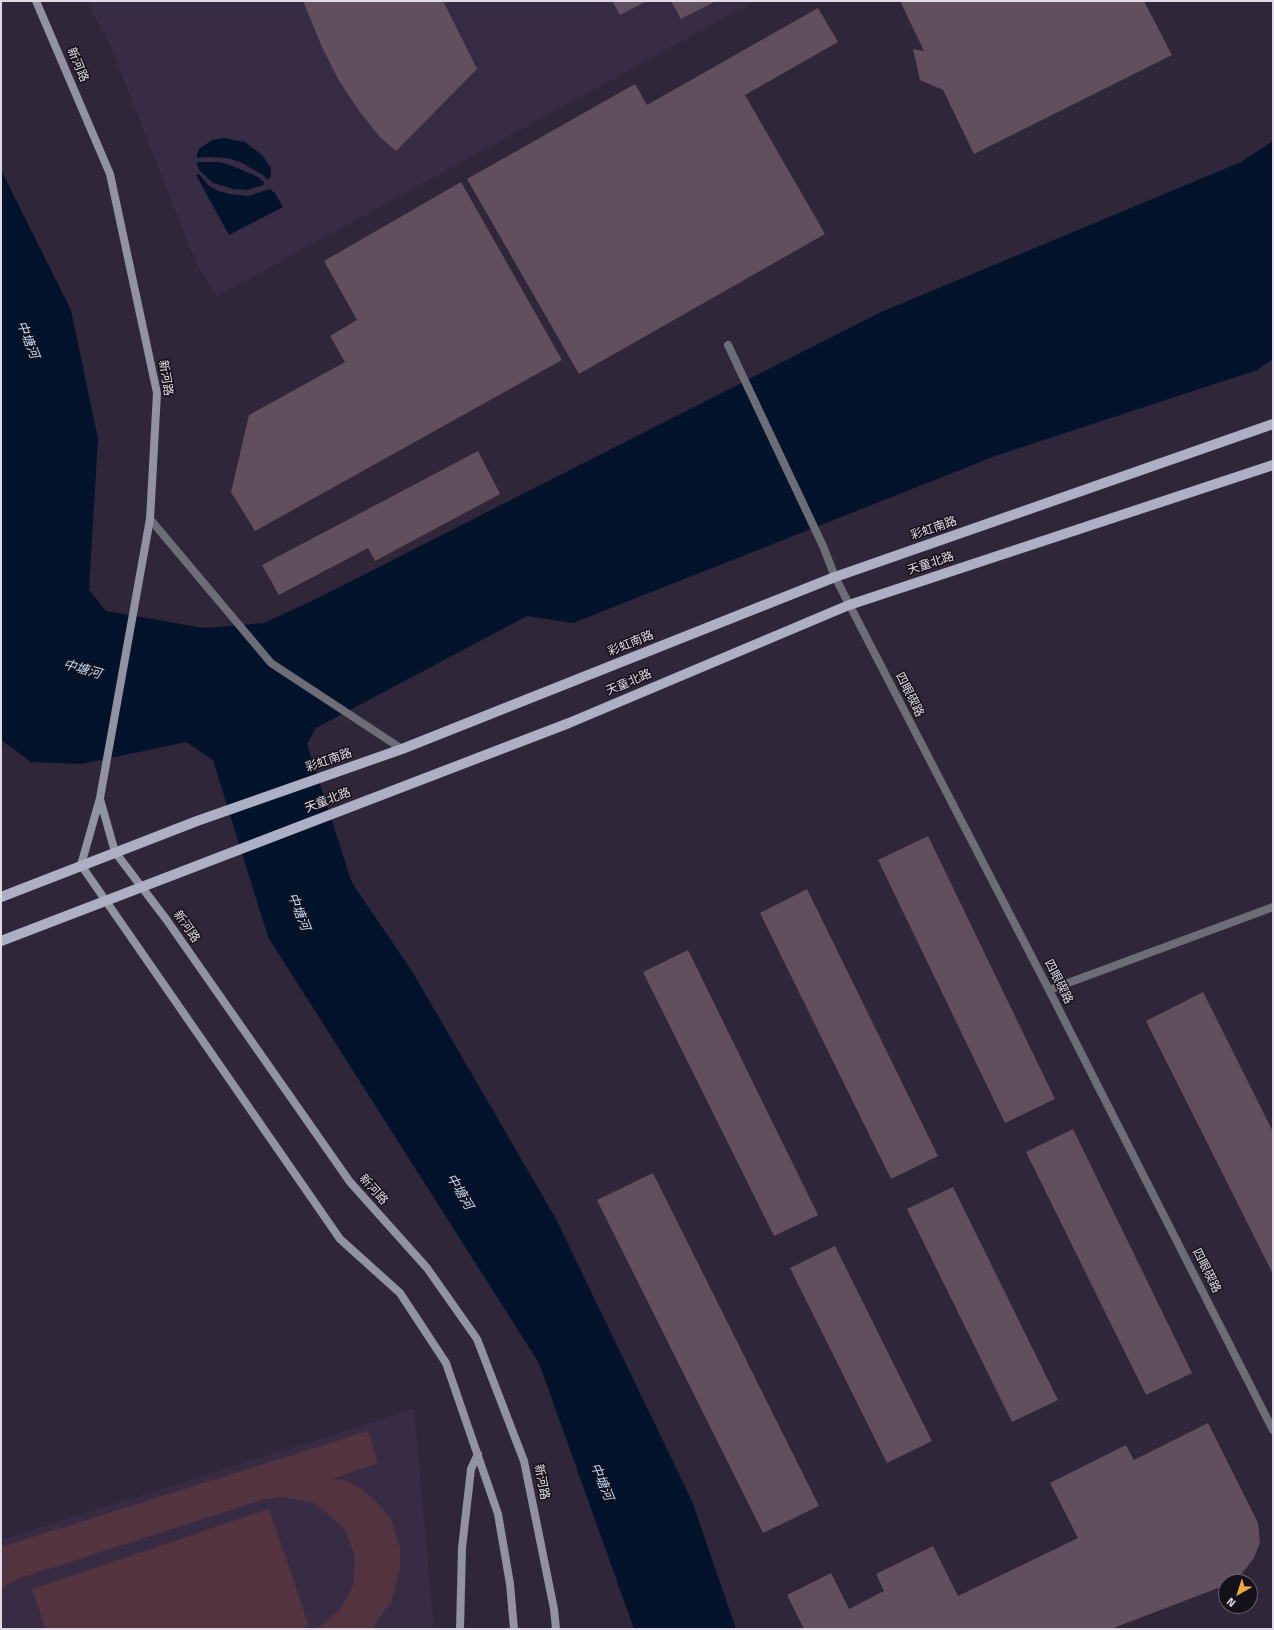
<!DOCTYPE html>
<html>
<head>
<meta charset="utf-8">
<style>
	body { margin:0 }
	#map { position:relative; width:1274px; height:1630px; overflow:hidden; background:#2f2639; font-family:"Titillium Web",sans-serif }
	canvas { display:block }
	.frame { position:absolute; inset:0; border:2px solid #e0dae7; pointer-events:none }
	.north { position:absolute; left:1218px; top:1574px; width:40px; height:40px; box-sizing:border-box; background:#15111a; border:1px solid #66616c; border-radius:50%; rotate:219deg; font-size:11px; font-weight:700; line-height:16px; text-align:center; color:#e0dae7 }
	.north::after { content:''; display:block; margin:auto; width:14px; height:18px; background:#eda83b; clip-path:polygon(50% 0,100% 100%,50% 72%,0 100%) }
</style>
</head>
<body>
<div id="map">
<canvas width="1274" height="1630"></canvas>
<div class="frame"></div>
<div class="north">N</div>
</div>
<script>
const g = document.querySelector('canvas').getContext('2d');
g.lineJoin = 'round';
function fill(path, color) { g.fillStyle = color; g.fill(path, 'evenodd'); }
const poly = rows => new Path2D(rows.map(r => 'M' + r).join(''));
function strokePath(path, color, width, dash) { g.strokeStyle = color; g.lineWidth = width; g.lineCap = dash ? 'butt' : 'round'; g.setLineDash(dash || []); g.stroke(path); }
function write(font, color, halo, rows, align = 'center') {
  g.font = font + ' "Titillium Web","Noto Sans SC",sans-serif'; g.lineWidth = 3; g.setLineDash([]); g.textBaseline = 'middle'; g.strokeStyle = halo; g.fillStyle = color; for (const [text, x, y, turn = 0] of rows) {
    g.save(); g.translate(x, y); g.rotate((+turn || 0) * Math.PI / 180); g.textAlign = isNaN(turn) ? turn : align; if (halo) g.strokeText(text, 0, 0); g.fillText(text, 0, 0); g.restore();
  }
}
fill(poly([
	[87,1,755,1,217,296,197,265,108,40],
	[414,1409,434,1629,1,1629,1,1540]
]), '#382c45');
fill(poly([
	[368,1431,378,1463,332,1479,345,1480,362,1489,380,1506,392,1521,400,1548,400,1568,392,1600,372,1629,313,1629,321,1626,340,1609,353,1586,355,1557,345,1530,333,1518,314,1503,285,1497,265,1499,20,1578,1,1589,1,1547],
	[269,1509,309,1626,299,1629,46,1629,32,1589]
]), '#53333e');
fill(poly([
	[224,138,245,142,262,155,271,168,271,176,268,180,263,175,240,162,227,158,209,157,197,158,197,154,199,149,212,140],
	[1273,141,1273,359,1257,370,998,455,573,623,527,616,316,728,307,744,352,883,412,971,556,1219,692,1501,736,1629,634,1629,539,1363,268,937,213,760,186,742,82,764,31,762,1,740,1,170,71,310,98,439,89,590,106,611,204,628,264,623,316,599,879,313,1241,162],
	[199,162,219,162,233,166,258,177,264,182,264,185,247,190,233,189,213,183,199,170,197,163],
	[199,174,209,186,219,191,229,194,248,196,270,189,275,193,283,207,229,235,196,175]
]), '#02132b');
fill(poly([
	[303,1,443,1,477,69,396,151,380,137,359,111,338,79,322,47],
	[612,1,647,1,620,15],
	[671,1,716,1,681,19],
	[900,1,1144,1,1172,55,974,154,943,90,920,80,913,49,924,51],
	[818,8,838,42,745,95,825,234,579,374,467,179,635,84,647,105],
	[461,182,562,360,255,531,231,492,249,415,345,362,330,336,357,320,324,261],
	[478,451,500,494,375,561,368,548,279,595,262,565],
	[928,836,1055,1099,1005,1123,878,860],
	[807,889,938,1156,891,1179,760,913],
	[688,950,818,1215,774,1236,643,972],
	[1203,992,1273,1132,1273,1274,1146,1021],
	[1073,1129,1192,1373,1146,1395,1026,1152],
	[653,1173,819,1506,763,1533,597,1200],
	[953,1187,1058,1400,1012,1422,907,1209],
	[835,1246,932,1441,887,1463,790,1268],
	[1208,1423,1258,1523,1260,1542,1254,1558,1240,1576,1232,1582,1226,1582,1226,1585,1111,1629,804,1629,787,1595,831,1573,849,1609,884,1591,876,1574,933,1546,958,1596,1078,1538,1050,1483,1126,1445,1134,1460]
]), '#614e5e');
strokePath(poly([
	[728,345,823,546,835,577,1049,990,1273,1430],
	[150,519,271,663,402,749],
	[1049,990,1273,907]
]), '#6c6d77', 8);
strokePath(poly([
	[36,1,110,174,157,393,150,519,100,798,81,865,340,1239,400,1293,446,1363,498,1514,510,1584,514,1629],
	[100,799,115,852,166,919,350,1182,427,1268,477,1339,524,1461,554,1609,556,1629],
	[460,1629,462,1548,471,1469,478,1454]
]), '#9192a2', 8);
strokePath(poly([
	[1,897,197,821,402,749,835,577,1273,424],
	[1,941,569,723,849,605,1273,465]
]), '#adafc4', 10);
write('12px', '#e0dae7', '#15111a', [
	["新河路",77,65,67],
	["新河路",165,378,81],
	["彩虹南路",934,529,-19],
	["天童北路",931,564,-18],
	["彩虹南路",631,644,-22],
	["天童北路",629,683,-23],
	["四眼碶路",909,695,63],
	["彩虹南路",329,761,-19],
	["天童北路",328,801,-21],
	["新河路",186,927,55],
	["四眼碶路",1058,982,63],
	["新河路",373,1190,48],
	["四眼碶路",1206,1271,63],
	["新河路",541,1482,79]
]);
write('italic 13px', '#c1d8f8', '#15111a', [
	["中塘河",27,340,68],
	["中塘河",82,670,16],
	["中塘河",298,912,68],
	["中塘河",459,1192,59],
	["中塘河",601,1482,67]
]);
</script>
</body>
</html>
